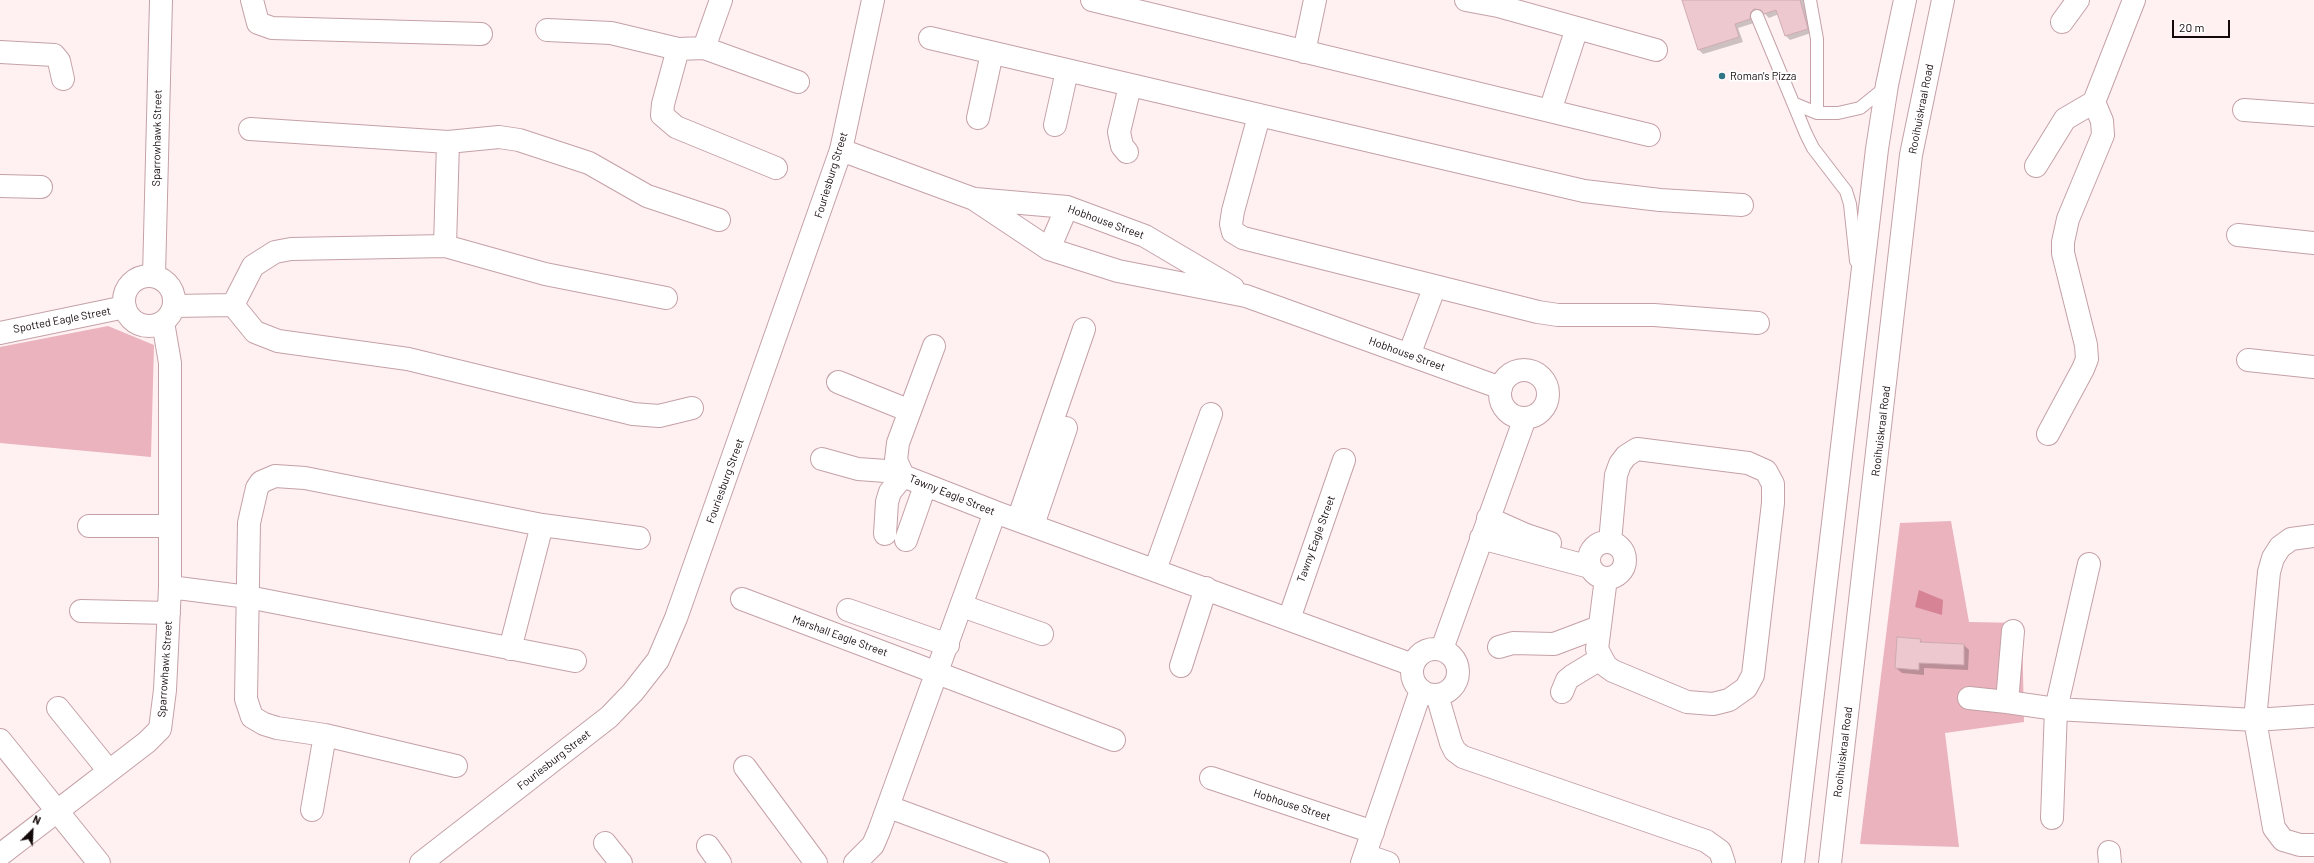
<!DOCTYPE html>
<html>
<head>
<meta charset="utf-8">
<style>
	body { margin:0 }
	#map { position:relative; width:2314px; height:863px; overflow:hidden; background:#fff0f2; font-family:Barlow,sans-serif }
	canvas { display:block }
	.north { position:absolute; left:12px; top:811px; width:40px; height:40px; -webkit-text-stroke:3px #fff; paint-order:stroke; rotate:24deg; font-size:11px; font-weight:700; line-height:16px; text-align:center; color:#13080a }
	.north::after { content:''; display:block; margin:auto; width:14px; height:18px; background:#13080a; clip-path:polygon(50% 0,100% 100%,50% 72%,0 100%) }
	.scale { position:absolute; left:2172px; top:20px; width:58px; height:18px; box-sizing:border-box; border:2px solid #13080a; border-top:0; padding-left:5px; font-size:12px; line-height:14px; white-space:nowrap; color:#13080a; -webkit-text-stroke:3px #fff; paint-order:stroke }
</style>
</head>
<body>
<div id="map">
<canvas width="2314" height="863"></canvas>
<div class="north">N</div>
<div class="scale">20 m</div>
</div>
<script>
const g = document.querySelector('canvas').getContext('2d');
g.lineJoin = 'round';
function fill(path, color) { g.fillStyle = color; g.fill(path, 'evenodd'); }
const poly = rows => new Path2D(rows.map(r => 'M' + r).join(''));
function strokePath(path, color, width, dash) { g.strokeStyle = color; g.lineWidth = width; g.lineCap = dash ? 'butt' : 'round'; g.setLineDash(dash || []); g.stroke(path); }
function write(font, color, halo, rows, align = 'center') {
  g.font = font + ' Barlow,sans-serif'; g.lineWidth = 3.5; g.setLineDash([]); g.textBaseline = 'middle'; g.strokeStyle = halo; g.fillStyle = color; for (const [text, x, y, turn = 0] of rows) {
    g.save(); g.translate(x, y); g.rotate((+turn || 0) * Math.PI / 180); g.textAlign = isNaN(turn) ? turn : align; if (halo) g.strokeText(text, 0, 0); g.fillText(text, 0, 0); g.restore();
  }
}
fill(poly([
	[108,326,154,345,151,457,0,443,0,347],
	[1951,521,1969,622,2022,623,2024,722,1945,733,1959,847,1860,844,1900,523]
]), '#eab3bd');
fill(poly([
	[1919,590,1943,600,1942,615,1915,607]
]), '#d68495');
fill(poly([
	[1683,0,1803,0,1811,33,1790,40,1786,36,1779,14,1769,18,1765,14,1759,13,1754,23,1738,28,1743,42,1703,54,1699,50],
	[1920,640,1923,643,1964,645,1969,650,1968,670,1924,668,1924,675,1902,673,1896,668]
]), '#0003');
const building = poly([
	[1682,0,1800,0,1808,29,1785,36,1776,10,1764,14,1761,10,1754,9,1751,12,1750,19,1735,24,1739,37,1698,50,1682,0],
	[1897,637,1921,639,1920,642,1964,644,1964,665,1919,663,1919,670,1895,668,1897,637]
]);
fill(building, '#edc9cf');
strokePath(building, '#ceabb1', 1);
const service = poly([
	[1810,0,1817,39,1817,113],
	[1757,16,1806,134,1813,148,1846,191,1850,204,1856,261],
	[1795,104,1817,113,1838,113,1860,108,1886,87]
]);
const minor = poly([
	[252,0,258,23,272,28,481,34],
	[721,0,704,48,678,49,663,104,662,115,676,127,776,168],
	[1092,0,1649,135],
	[1466,0,1498,6,1656,50],
	[2062,22,2078,0],
	[547,30,611,33,678,49],
	[930,38,1584,191,1660,200,1742,205],
	[704,48,798,82],
	[0,52,54,55,59,61,63,79],
	[1304,52,1315,0],
	[2244,110,2314,115],
	[1550,111,1577,28],
	[1259,116,1233,211,1231,224,1233,232,1243,238,1538,312,1558,315,1654,315,1758,323],
	[978,118,992,53],
	[1055,125,1067,71],
	[250,129,448,142,499,137,519,140,589,163,647,196,719,220],
	[841,150,974,199,1049,249,1118,271,1246,296,1501,388],
	[1127,152,1122,146,1119,132,1130,86],
	[2036,166,2065,119,2094,102],
	[0,186,41,187],
	[975,199,1067,207,1145,236,1233,288],
	[2238,235,2314,243],
	[445,246,448,142],
	[1049,249,1067,207],
	[154,276,161,0],
	'124 301a25 25 0 1 1 50 0a25 25 0 1 1-50 0Z',
	[233,305,255,332,278,341,408,359,633,414,659,416,692,408],
	[174,306,233,305,253,266,275,252,291,249,445,246,545,274,666,298],
	[0,333,125,307],
	[934,346,898,443,896,460,903,476,995,512,1413,665],
	[1409,355,1435,286],
	[2248,360,2314,367],
	'1500 394a24 24 0 1 1 48 0a24 24 0 1 1-48 0Z',
	[838,382,910,411],
	[2048,434,2083,369,2087,359,2086,345,2063,253,2063,242,2068,219,2103,135,2102,121,2094,102,2134,0],
	[822,459,858,469,886,471,898,469],
	[1488,518,1526,535,1550,543],
	[1018,520,1084,329],
	[1033,525,1066,428],
	[89,526,170,526],
	[885,534,887,502,890,492,903,476],
	[2314,536,2291,539,2280,547,2273,558,2269,572,2255,720,2274,828,2283,840,2300,845,2314,845],
	[1481,538,1590,567],
	[906,540,925,486],
	'1589 560a18 18 0 1 1 36 0a18 18 0 1 1-36 0Z',
	[1155,570,1211,414],
	[1606,578,1597,649,1606,666,1613,671,1687,702,1713,704,1729,700,1746,688,1753,675,1773,503,1773,484,1766,471,1748,463,1637,449,1626,456,1620,464,1616,475,1610,542],
	[170,587,248,597,575,661],
	[742,599,1114,740],
	[962,606,1042,634],
	[848,610,948,645],
	[81,611,169,613],
	[1289,619,1344,460],
	[1499,647,1513,643,1554,644,1599,627],
	[510,649,542,525],
	[1442,649,1525,418],
	'1412 672a23 23 0 1 1 46 0a23 23 0 1 1-46 0Z',
	[1181,666,1206,588],
	[1562,692,1567,680,1572,676,1600,659],
	[1437,695,1451,743,1455,751,1463,757,1706,841,1720,851,1724,863],
	[1969,698,2007,702,2013,631],
	[2007,702,2056,709,2255,720,2314,716],
	[58,708,109,771],
	[0,740,99,863],
	[456,766,325,735,277,728,264,724,252,717,246,699,249,523,257,488,261,482,275,476,305,478,542,525,639,538],
	[745,767,816,863],
	[1211,778,1373,832],
	[889,807,1038,862],
	[312,810,325,735],
	[2052,818,2056,709,2089,564],
	[605,843,621,863],
	[708,846,720,863],
	[2109,852,2110,863],
	[0,855,147,742,160,729,165,690,170,587,170,363,163,322],
	[1365,855,1388,863],
	[855,863,873,845,879,831,995,512],
	[1362,863,1421,690]
]);
const tertiary = poly([
	[421,863,609,717,633,692,658,660,676,618,841,150,873,0]
]);
const secondary = poly([
	[1793,863,1877,149,1887,85,1905,0],
	[1830,863,1911,155,1943,0]
]);
strokePath(service, '#c4a1a7', 14);
strokePath(minor, '#c4a1a7', 24);
strokePath(tertiary, '#c4a1a7', 24);
strokePath(secondary, '#c4a1a7', 24);
strokePath(service, '#fff', 12);
strokePath(minor, '#fff', 22);
strokePath(tertiary, '#fff', 22);
strokePath(secondary, '#fff', 22);
for (const [x, y, r, color] of [
	[1722,76,4,"#317485"]
]) { const dot = new Path2D(); dot.arc(x, y, r, 0, 2 * Math.PI); g.fillStyle = color; g.fill(dot); strokePath(dot, '#fff', 1.5); }
write('11px', '#13080a', '#fff', [
	["Roman's Pizza",1730,76]
], 'left');
write('11px', '#13080a', '#fff', [
	["Rooihuiskraal Road",1921,109,-79],
	["Sparrowhawk Street",157,138,-89],
	["Fouriesburg Street",831,175,-73],
	["Hobhouse Street",1106,222,20],
	["Spotted Eagle Street",62,320,-11],
	["Hobhouse Street",1407,354,20],
	["Rooihuiskraal Road",1881,431,-83],
	["Fouriesburg Street",725,481,-70],
	["Tawny Eagle Street",952,495,22],
	["Tawny Eagle Street",1316,539,-70],
	["Marshall Eagle Street",840,636,20],
	["Sparrowhawk Street",165,669,-86],
	["Rooihuiskraal Road",1843,752,-83],
	["Fouriesburg Street",554,760,-38],
	["Hobhouse Street",1292,805,18]
]);
</script>
</body>
</html>
